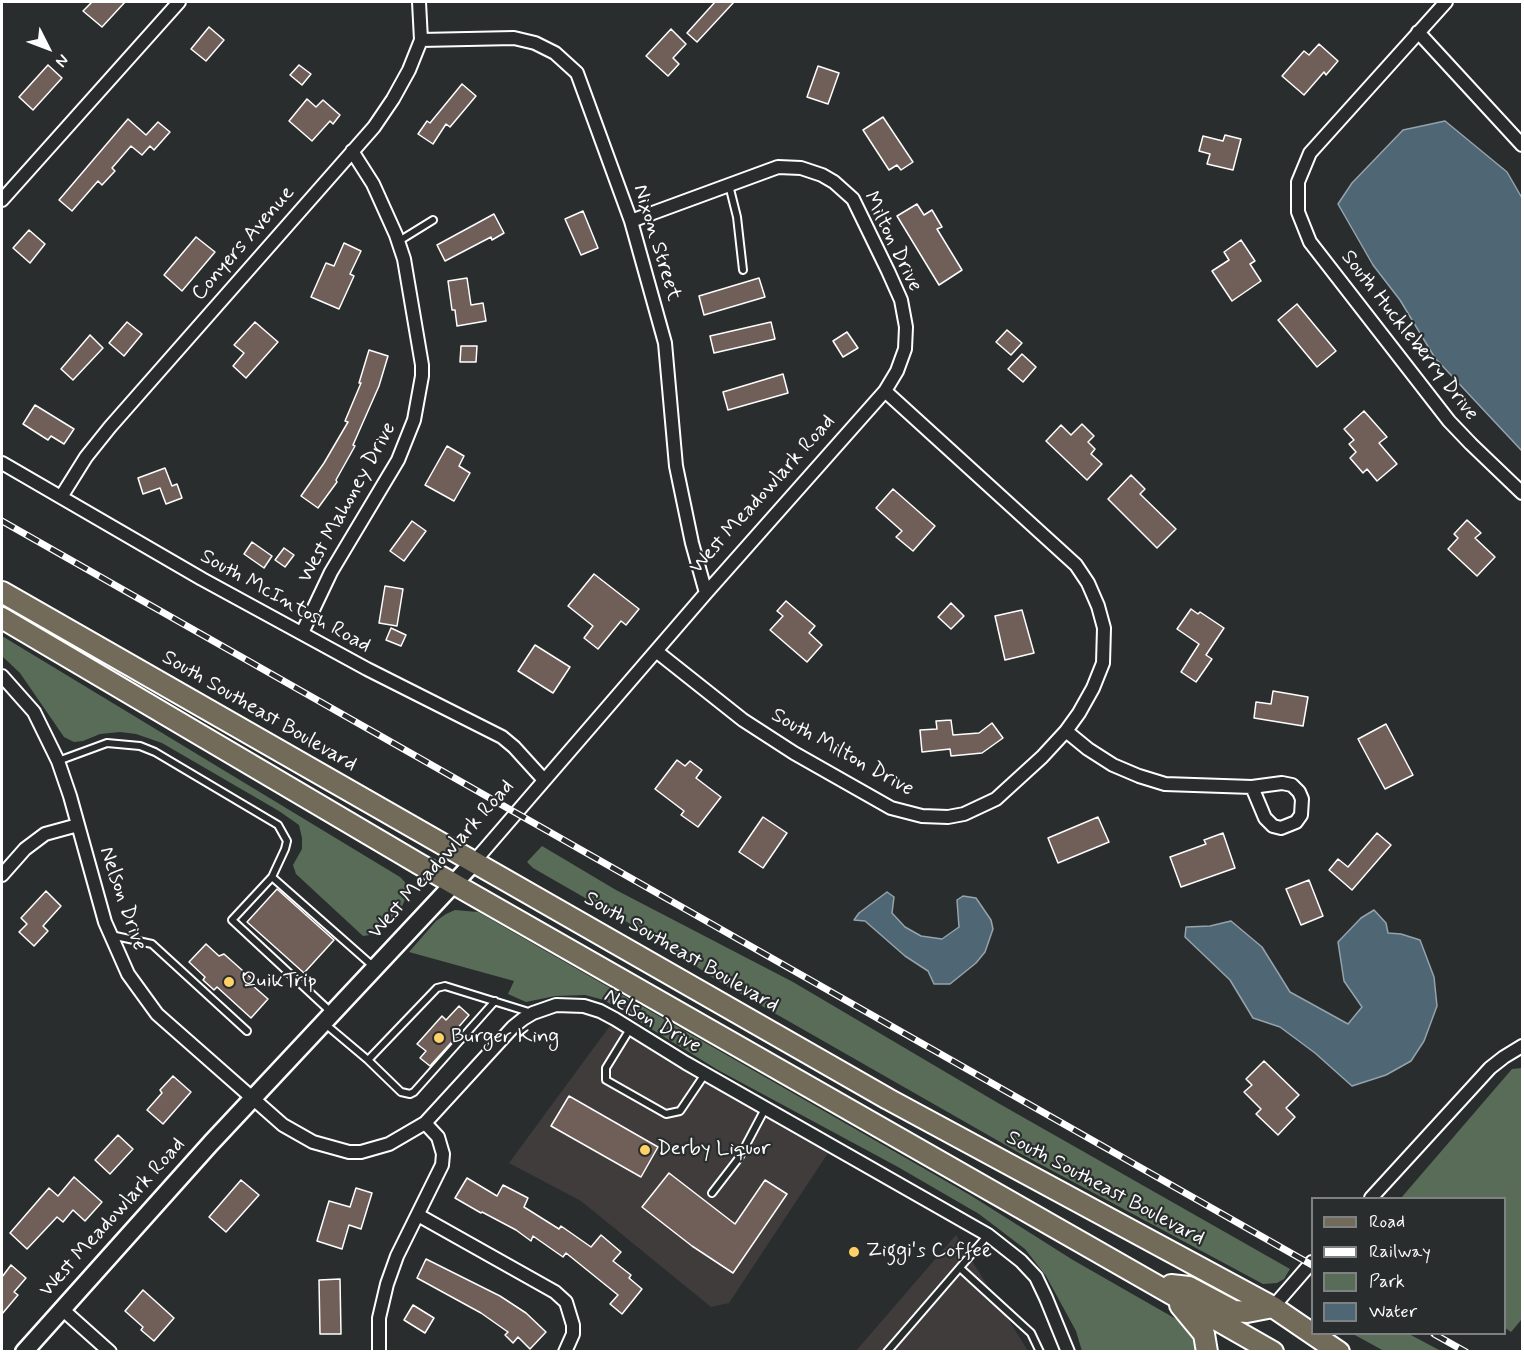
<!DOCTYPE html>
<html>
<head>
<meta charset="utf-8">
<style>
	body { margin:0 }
	#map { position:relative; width:1524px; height:1353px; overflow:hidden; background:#2a2d2e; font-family:Mynerve,sans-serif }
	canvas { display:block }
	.frame { position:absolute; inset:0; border:3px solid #fff; pointer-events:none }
	.legend { position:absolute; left:1311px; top:1197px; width:195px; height:138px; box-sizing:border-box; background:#2a2d2e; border:2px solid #7f8182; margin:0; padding:8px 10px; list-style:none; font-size:18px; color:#fff }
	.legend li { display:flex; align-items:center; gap:12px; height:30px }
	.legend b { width:30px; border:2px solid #7f8182 }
	.north { position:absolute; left:18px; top:18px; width:60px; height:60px; -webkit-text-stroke:4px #2a2d2e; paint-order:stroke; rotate:132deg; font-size:16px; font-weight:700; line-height:24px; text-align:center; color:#fff }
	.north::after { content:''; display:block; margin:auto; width:21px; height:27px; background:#fff; clip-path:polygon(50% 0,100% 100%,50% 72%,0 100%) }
</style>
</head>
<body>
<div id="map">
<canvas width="1524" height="1353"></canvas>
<div class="frame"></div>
<ul class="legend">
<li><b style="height:8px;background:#726b5a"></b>Road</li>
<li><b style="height:8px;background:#fff"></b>Railway</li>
<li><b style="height:16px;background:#586c57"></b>Park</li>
<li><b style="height:16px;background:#4f6674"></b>Water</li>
</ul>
<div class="north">N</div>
</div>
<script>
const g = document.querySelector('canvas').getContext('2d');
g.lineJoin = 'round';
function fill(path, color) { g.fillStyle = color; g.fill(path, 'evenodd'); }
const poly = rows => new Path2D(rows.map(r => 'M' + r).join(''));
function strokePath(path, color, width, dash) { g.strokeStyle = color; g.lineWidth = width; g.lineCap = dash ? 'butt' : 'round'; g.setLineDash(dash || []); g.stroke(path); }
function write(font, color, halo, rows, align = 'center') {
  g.font = font + ' Mynerve,sans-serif'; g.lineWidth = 4.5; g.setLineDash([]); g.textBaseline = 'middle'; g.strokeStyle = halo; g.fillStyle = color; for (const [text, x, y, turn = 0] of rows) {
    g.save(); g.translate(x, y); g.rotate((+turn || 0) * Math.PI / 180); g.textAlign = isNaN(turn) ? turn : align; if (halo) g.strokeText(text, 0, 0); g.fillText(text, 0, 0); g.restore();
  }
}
fill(poly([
	[615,1019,832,1147,729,1303,711,1307,581,1201,509,1163],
	[956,1235,1028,1351,855,1352]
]), '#3f3c3b');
fill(poly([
	[2,636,400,877,405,882,407,895,400,911,394,919,387,919,382,923,376,934,363,936,296,874,293,865,302,849,302,838,299,825,279,811,162,743,136,734,120,732,100,734,83,741,74,742,64,737,20,673,2,656],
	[542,846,616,890,793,982,998,1103,1290,1269,1284,1279,1277,1283,1263,1284,1023,1155,713,978,660,941,533,868,527,862],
	[455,910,478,912,970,1195,1073,1260,1190,1327,1197,1337,1199,1351,1082,1351,1076,1331,1046,1276,1025,1249,979,1214,898,1167,718,1070,604,1000,585,995,555,996,526,1002,508,994,514,981,409,952,436,921,446,914],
	[1522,1068,1522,1319,1511,1332,1505,1328,1504,1198,1401,1198,1512,1069],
	[1353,1334,1409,1334,1441,1351,1384,1351]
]), '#586c57');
const water = poly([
	[1445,121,1507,172,1522,198,1522,451,1435,358,1400,300,1373,265,1338,204,1352,183,1403,130,1445,121],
	[887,892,894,897,892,913,905,927,921,936,942,939,959,927,957,900,963,896,976,898,991,920,993,929,985,952,976,963,950,984,934,984,928,971,905,956,865,921,854,920,859,913,887,892],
	[1374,910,1386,923,1388,933,1401,934,1420,940,1434,977,1437,1006,1424,1041,1411,1061,1386,1075,1352,1086,1315,1053,1280,1027,1253,1018,1230,980,1185,937,1186,927,1210,926,1231,921,1262,947,1290,992,1348,1024,1362,1007,1344,981,1338,942,1361,918,1374,910]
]);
fill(water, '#4f6674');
strokePath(water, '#95a3ac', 1.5);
const building = poly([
	[92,2,125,2,102,27,83,11,92,2],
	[715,2,734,2,697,42,687,33,715,2],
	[209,27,224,40,206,61,191,49,209,27],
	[671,29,686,44,673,58,679,64,668,76,646,56,671,29],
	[1319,44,1338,61,1326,75,1324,72,1304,95,1282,76,1304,51,1309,55,1319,44],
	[48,65,62,78,33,110,19,97,48,65],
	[299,65,311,74,302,85,290,75,299,65],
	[818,66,839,73,828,104,807,97,818,66],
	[462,84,476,96,450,127,446,124,433,144,418,134,427,121,430,123,462,84],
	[307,99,316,107,323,100,340,115,333,124,330,121,312,141,289,121,307,99],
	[883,117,913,162,901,170,897,165,889,170,863,130,883,117],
	[128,119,146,135,158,122,170,132,154,150,150,146,142,155,131,146,112,168,115,171,102,185,98,181,72,211,59,200,128,119],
	[1225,135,1241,139,1233,170,1207,164,1210,154,1199,151,1203,136,1223,141,1225,135],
	[917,204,924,215,932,210,942,227,937,229,962,270,939,285,897,216,917,204],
	[583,211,598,248,581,255,565,219,583,211],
	[494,214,504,233,492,240,491,237,445,261,437,245,494,214],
	[29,230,45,244,30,263,13,248,29,230],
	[196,237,215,252,182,291,164,275,196,237],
	[1241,240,1255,261,1250,264,1261,281,1232,301,1212,271,1229,260,1224,252,1241,240],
	[344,243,361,251,350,274,354,276,339,309,311,297,326,263,334,266,344,243],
	[467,278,471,305,483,303,486,321,457,326,455,310,452,310,448,281,467,278],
	[759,278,765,297,704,315,699,296,759,278],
	[1297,304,1336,351,1317,367,1278,320,1297,304],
	[127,322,142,334,124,356,109,343,127,322],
	[255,322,278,342,246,378,233,366,244,353,234,345,255,322],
	[771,322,775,339,714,353,710,336,771,322],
	[1007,330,1022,343,1011,355,996,342,1007,330],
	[847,332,858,348,843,357,833,341,847,332],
	[90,335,103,348,73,380,61,369,90,335],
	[461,346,477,346,476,362,460,362,461,346],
	[369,350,388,356,379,386,353,445,355,446,336,480,337,482,318,508,301,496,324,463,348,422,345,421,361,383,359,383,369,350],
	[1022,354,1036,367,1023,382,1008,369,1022,354],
	[783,374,788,393,728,410,723,392,783,374],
	[35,405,74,429,64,444,51,436,48,440,23,424,35,405],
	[1364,411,1387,437,1379,443,1397,464,1377,481,1367,469,1363,473,1350,458,1356,452,1349,444,1354,440,1344,429,1364,411],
	[1082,424,1094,436,1088,442,1095,449,1091,454,1102,464,1087,480,1046,441,1061,425,1071,435,1082,424],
	[447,446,464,456,459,466,470,473,454,501,425,485,447,446],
	[165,468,172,486,177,484,182,498,166,504,160,488,143,494,138,478,165,468],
	[1131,475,1145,489,1140,494,1176,529,1157,548,1108,499,1131,475],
	[893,489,935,526,913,551,896,537,902,531,876,508,893,489],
	[1467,520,1481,533,1475,538,1495,557,1477,576,1448,549,1458,538,1454,534,1467,520],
	[412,521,426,531,404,561,390,551,412,521],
	[252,542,272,556,264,568,244,554,252,542],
	[284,548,294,555,285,567,275,560,284,548],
	[594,574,639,609,626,625,621,621,598,649,584,638,593,626,568,606,594,574],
	[385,586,403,589,397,626,379,623,385,586],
	[786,601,815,626,809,633,822,645,807,662,770,630,783,616,777,611,786,601],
	[951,603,964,616,951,629,938,617,951,603],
	[1191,609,1198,614,1200,612,1224,628,1206,655,1212,659,1196,682,1181,672,1199,644,1177,629,1191,609],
	[1022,610,1034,653,1005,660,995,616,1022,610],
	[391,628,406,635,401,646,386,640,391,628],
	[535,645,570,667,553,693,518,671,535,645],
	[1273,691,1308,697,1303,726,1254,718,1256,702,1271,704,1273,691],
	[951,720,953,735,979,733,992,723,1003,738,982,753,951,756,950,749,922,752,920,730,937,729,936,721,951,720],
	[1386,724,1413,775,1385,789,1358,739,1386,724],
	[677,760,685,766,690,761,702,770,696,778,721,797,698,827,681,815,684,811,655,789,677,760],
	[763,817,787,833,763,868,739,852,763,817],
	[1098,817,1109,842,1058,863,1048,838,1098,817],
	[1223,833,1235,868,1181,887,1170,857,1206,844,1204,840,1223,833],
	[1377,833,1391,845,1352,890,1329,870,1338,859,1348,867,1377,833],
	[1309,880,1323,916,1301,925,1286,889,1309,880],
	[277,889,334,940,304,973,247,922,277,889],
	[46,891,61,906,43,926,48,931,34,946,19,932,27,924,21,918,46,891],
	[206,944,219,956,224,954,251,978,250,980,254,983,252,985,268,999,251,1018,217,987,214,990,203,980,205,977,189,962,206,944],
	[459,1006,469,1015,456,1030,460,1033,430,1066,420,1058,426,1051,417,1044,442,1016,446,1020,459,1006],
	[1264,1061,1299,1095,1286,1108,1295,1117,1278,1135,1256,1114,1261,1109,1244,1092,1252,1085,1246,1079,1264,1061],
	[173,1076,191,1092,163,1124,147,1110,162,1093,160,1090,173,1076],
	[569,1096,658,1147,641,1177,551,1126,569,1096],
	[118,1135,133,1149,110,1174,95,1160,118,1135],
	[669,1173,735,1224,765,1180,787,1194,733,1273,692,1246,642,1207,669,1173],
	[74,1177,102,1202,85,1221,73,1210,63,1222,57,1217,27,1249,10,1233,49,1188,58,1196,74,1177],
	[467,1178,497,1196,503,1185,528,1198,524,1207,559,1229,561,1226,591,1247,601,1235,621,1252,613,1261,631,1275,629,1278,642,1289,622,1314,610,1304,618,1295,566,1253,563,1257,533,1236,531,1241,516,1230,482,1212,481,1213,455,1198,467,1178],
	[241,1180,259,1195,226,1232,209,1217,241,1180],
	[356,1188,372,1193,361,1229,349,1225,342,1249,317,1241,329,1201,350,1207,356,1188],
	[426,1259,500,1296,526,1313,546,1332,530,1349,518,1337,513,1343,505,1335,508,1332,481,1313,417,1278,426,1259],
	[11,1265,26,1278,14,1292,18,1295,2,1314,2,1277,11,1265],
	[340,1279,341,1334,320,1334,319,1280,340,1279],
	[143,1290,174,1318,154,1341,141,1330,143,1327,125,1311,143,1290],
	[413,1305,434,1318,425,1333,404,1320,413,1305]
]);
fill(building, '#705f58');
strokePath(building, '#fff', 1.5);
const service = poly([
	[729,185,737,217,743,270],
	[399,241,433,220],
	[58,761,107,743,140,746,155,752,278,825,287,841,285,849,272,877],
	[111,935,152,944,247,1031],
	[332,1013,232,920,272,877,374,967],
	[324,1023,368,1060,437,988,445,986,532,1013],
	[630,1029,606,1068,606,1080,666,1114,680,1111,705,1074],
	[368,1060,401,1092,410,1094,414,1092,495,1001],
	[712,1193,739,1158,765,1109],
	[960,1268,1031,1333,1040,1352],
	[887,1352,988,1235]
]);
const minor = poly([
	[1446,2,1310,153,1298,182,1298,212,1310,242,1449,421,1471,444,1522,493],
	[1418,32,1522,145],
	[421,40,514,38,535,43,555,53,577,73,631,221,665,343,676,466,692,543,706,593],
	[2,200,179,2],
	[2,463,202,579,367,669,502,737,514,747,544,780],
	[61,497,86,457,110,427,374,127,393,99,409,70,421,40,419,2],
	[302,633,331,572,398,460,414,420,422,376,422,365,404,259,396,235,373,184,352,151],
	[656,651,743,720,794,753,891,808,922,816,948,817,964,814,996,799,1042,757,1066,731,1079,713,1093,688,1103,663,1104,628,1098,606,1088,583,1076,565,885,391],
	[2,676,34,712,58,761,70,796,105,922,128,974,157,1014,283,1125,313,1142,349,1152,361,1152,389,1144,425,1123,513,1027,523,1019,533,1013,556,1005,584,1006,600,1011,615,1019,686,1063,988,1235,1021,1261,1036,1277,1046,1298,1068,1352],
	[1066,731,1088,749,1113,765,1139,776,1165,784,1252,787,1265,818,1273,826,1281,828,1296,822,1301,815,1302,799,1299,792,1292,785,1282,783,1252,787],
	[473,863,706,593,885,391,897,371,905,349,906,327,901,300,888,271,853,199,834,182,822,175,801,168,778,167,631,221],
	[2,875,25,849,45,834,78,825],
	[1371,1198,1490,1068,1504,1057,1522,1046],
	[418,1215,555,1292,566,1302,573,1325,573,1334,565,1352],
	[1273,1307,1312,1262],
	[62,1309,110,1352],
	[379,1352,379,1318,387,1284,397,1256,442,1165,443,1154,438,1137,425,1123]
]);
const secondary = poly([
	[24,1352,211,1143,473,863]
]);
const primary = poly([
	[2,592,888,1099,1273,1307,1339,1352],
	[2,618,419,864,1273,1352],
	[1171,1285,1189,1287,1234,1311,1247,1312,1273,1307],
	[1180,1305,1204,1334,1207,1352]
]);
strokePath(service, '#fff', 10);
strokePath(minor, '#fff', 16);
strokePath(secondary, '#fff', 21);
strokePath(primary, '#fff', 24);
strokePath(service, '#2a2d2e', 6);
strokePath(minor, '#2a2d2e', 12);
strokePath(secondary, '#2a2d2e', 16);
strokePath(primary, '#726b5a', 20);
const rail = poly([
	[2,521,1312,1265],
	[1434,1334,1466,1352]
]);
strokePath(rail, '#fff', 7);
strokePath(rail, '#2a2d2e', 4.5, [14]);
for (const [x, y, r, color] of [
	[229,982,6,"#ffd166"],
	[439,1038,6,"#ffd166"],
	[645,1150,6,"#ffd166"],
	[854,1252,6,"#ffd166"]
]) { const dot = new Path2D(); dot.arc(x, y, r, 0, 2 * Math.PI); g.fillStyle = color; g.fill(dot); strokePath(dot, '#2a2d2e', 2); }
write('21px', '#fff', '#2a2d2e', [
	["Milton Drive",892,242,64],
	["Nixon Street",656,243,73],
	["Conyers Avenue",244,244,-49],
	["South Huckleberry Drive",1409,336,52],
	["West Meadowlark Road",763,495,-48],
	["West Mahoney Drive",348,503,-61],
	["South McIntosh Road",285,602,29],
	["South Southeast Boulevard",259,712,30],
	["South Milton Drive",842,753,29],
	["West Meadowlark Road",442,860,-48],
	["Nelson Drive",122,899,71],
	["South Southeast Boulevard",681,953,30],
	["Nelson Drive",652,1022,30],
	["South Southeast Boulevard",1105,1189,28],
	["West Meadowlark Road",113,1218,-48]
]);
write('21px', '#fff', '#2a2d2e', [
	["QuikTrip",241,982],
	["Burger King",451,1038],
	["Derby Liquor",657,1150],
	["Ziggi's Coffee",866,1252]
], 'left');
</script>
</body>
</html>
